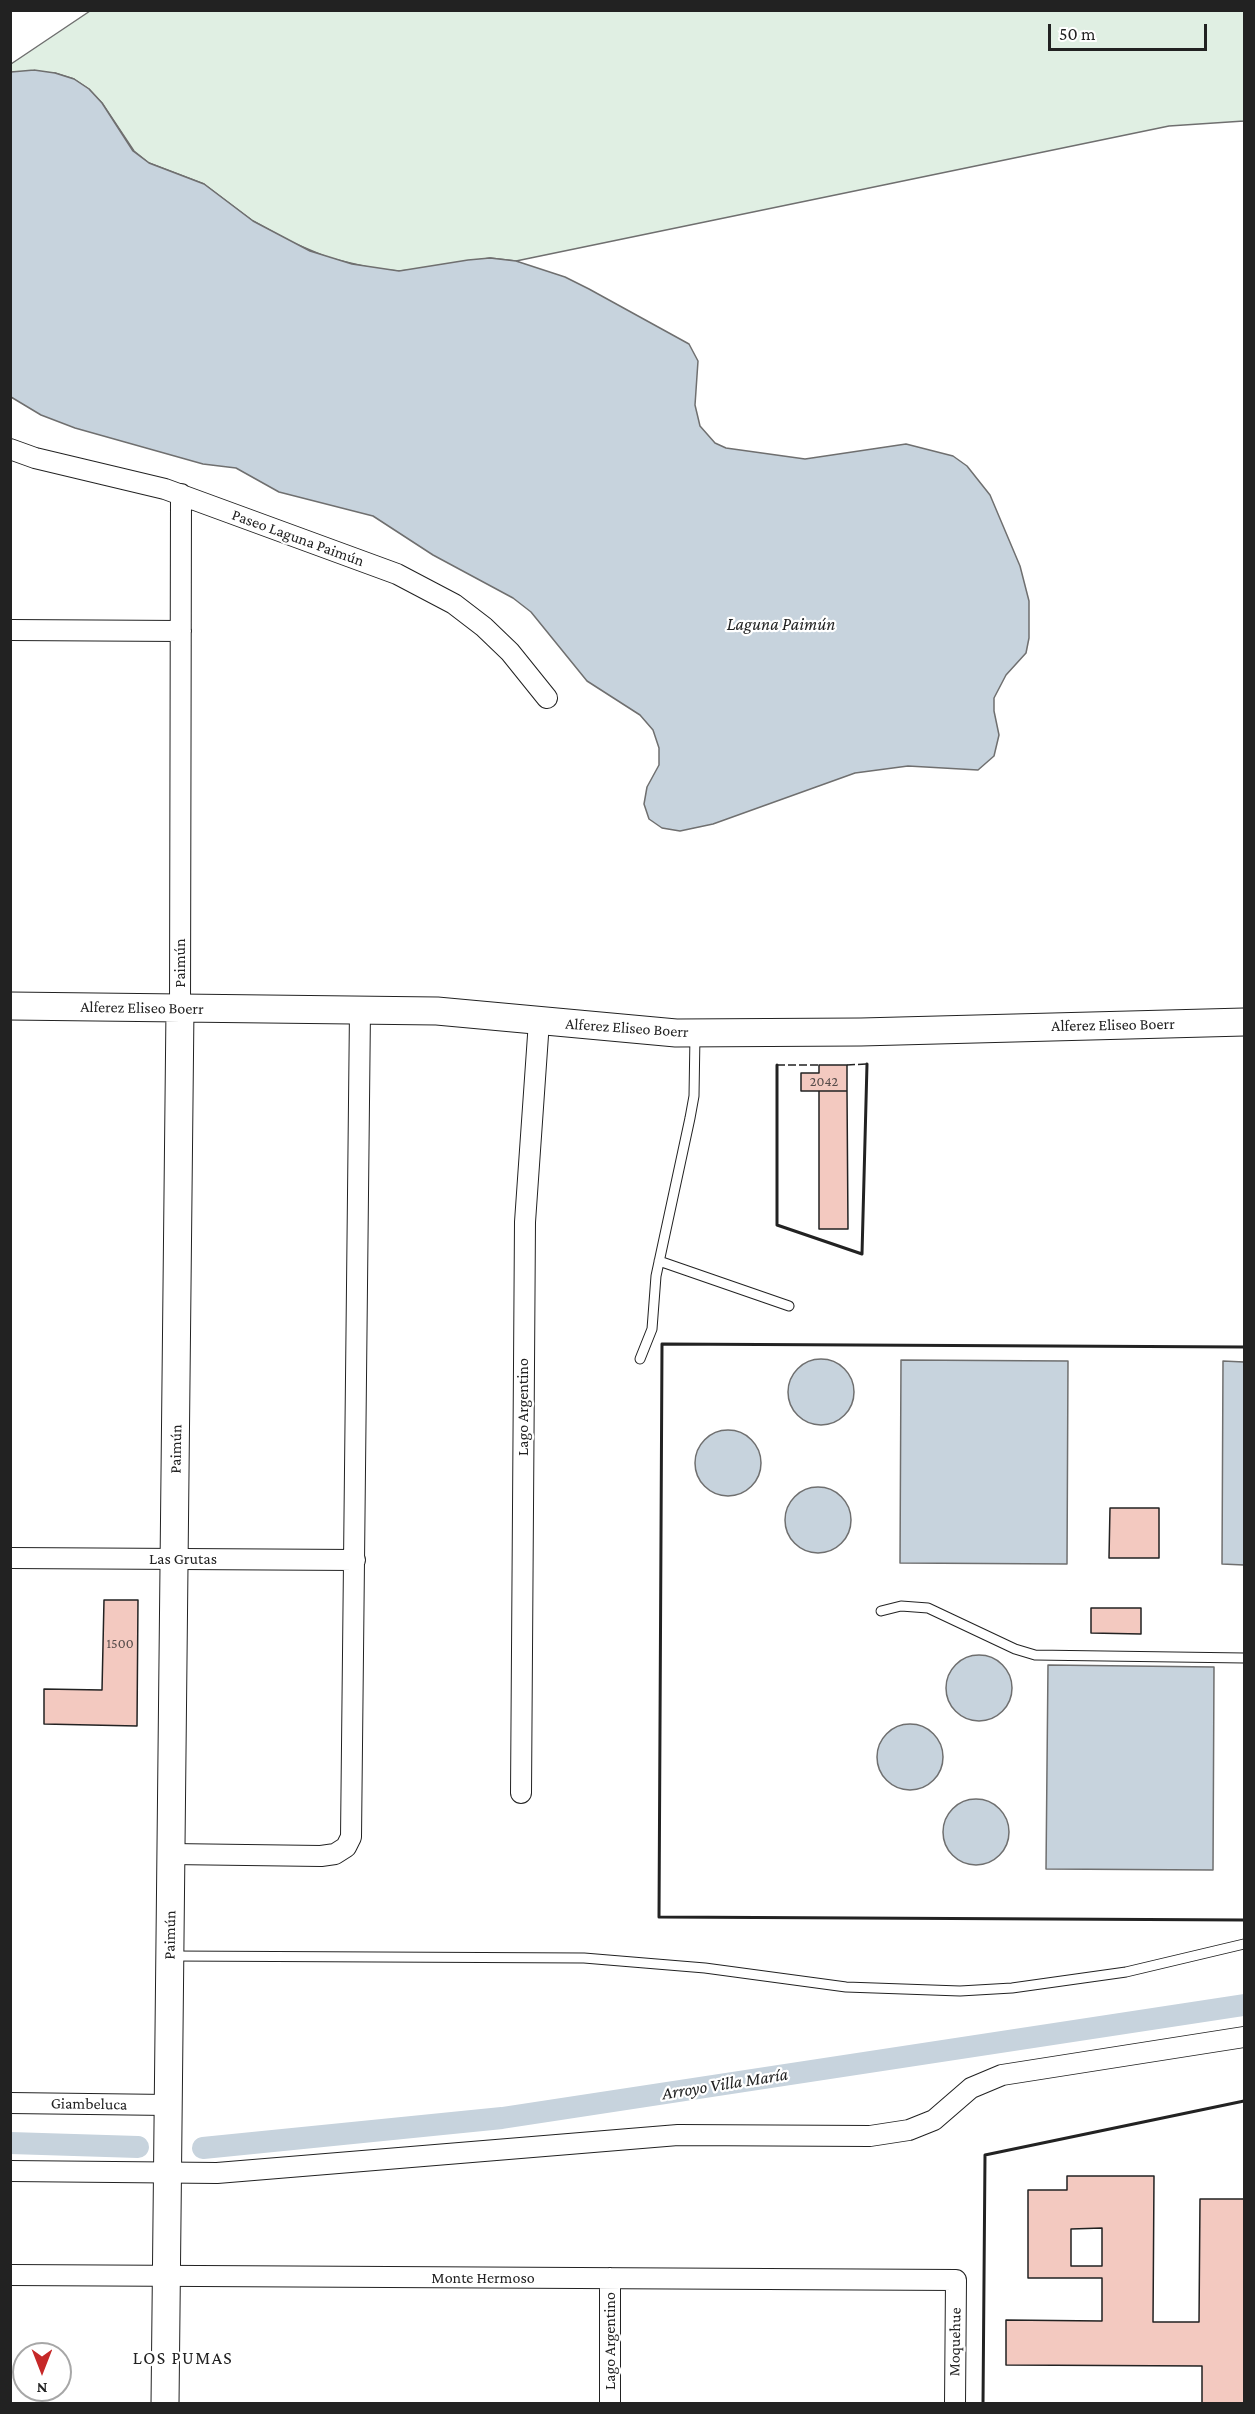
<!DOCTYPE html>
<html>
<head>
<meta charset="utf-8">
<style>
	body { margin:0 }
	#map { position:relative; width:1255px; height:2414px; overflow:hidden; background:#fff; font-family:"Crimson Pro",serif }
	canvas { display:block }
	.frame { position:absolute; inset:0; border:12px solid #222; pointer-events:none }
	.north { position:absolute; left:12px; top:2342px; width:60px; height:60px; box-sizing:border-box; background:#fff; border:2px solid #a7a7a7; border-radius:50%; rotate:180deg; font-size:16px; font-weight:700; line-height:24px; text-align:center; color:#222 }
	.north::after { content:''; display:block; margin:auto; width:21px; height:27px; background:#c62828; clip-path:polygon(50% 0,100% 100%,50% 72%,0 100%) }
	.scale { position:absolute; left:1048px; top:24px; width:159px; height:27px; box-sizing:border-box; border:3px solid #222; border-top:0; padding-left:8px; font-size:18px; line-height:21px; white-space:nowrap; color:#222; -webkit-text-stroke:4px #fff; paint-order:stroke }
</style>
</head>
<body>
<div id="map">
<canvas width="1255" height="2414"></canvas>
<div class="frame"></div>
<div class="north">N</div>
<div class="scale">50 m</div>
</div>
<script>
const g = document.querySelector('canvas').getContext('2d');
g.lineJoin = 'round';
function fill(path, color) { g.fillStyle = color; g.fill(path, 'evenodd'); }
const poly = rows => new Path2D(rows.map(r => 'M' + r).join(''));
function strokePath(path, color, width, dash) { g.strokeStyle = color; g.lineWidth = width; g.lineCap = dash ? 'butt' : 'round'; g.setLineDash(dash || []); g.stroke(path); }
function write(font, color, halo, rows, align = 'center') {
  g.font = font + ' "Crimson Pro",serif'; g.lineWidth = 4.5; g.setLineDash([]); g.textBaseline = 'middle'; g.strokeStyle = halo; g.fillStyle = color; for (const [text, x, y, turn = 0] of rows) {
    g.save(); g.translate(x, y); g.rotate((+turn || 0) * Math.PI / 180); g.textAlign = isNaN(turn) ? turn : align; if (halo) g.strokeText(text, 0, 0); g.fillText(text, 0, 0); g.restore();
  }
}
const green = poly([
	[90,11,1244,11,1244,121,1169,126,516,261,490,258,421,269,399,271,376,269,329,258,291,242,253,221,204,184,149,163,134,151,102,103,89,89,74,79,55,73,11,72,11,64,90,11]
]);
fill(green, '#e0efe3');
strokePath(green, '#6f6f6f', 1.5);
const water = poly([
	[34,70,55,73,74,79,89,89,102,103,133,151,149,163,204,184,253,221,310,251,352,264,399,271,468,260,490,258,516,261,565,277,589,289,689,344,698,361,695,405,700,426,715,443,726,448,805,459,906,444,953,456,967,466,990,495,1020,566,1029,601,1029,638,1026,653,1006,675,994,698,994,711,999,735,994,756,978,770,908,766,855,773,713,824,680,831,662,828,649,819,644,804,647,787,659,765,659,748,653,730,640,715,587,681,531,612,513,598,433,555,373,516,279,492,236,468,203,464,75,428,41,415,11,397,11,72,34,70],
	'788 1392a33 33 0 1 1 66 0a33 33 0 1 1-66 0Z',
	[901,1360,1068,1361,1067,1564,900,1563,901,1360],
	[1223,1361,1244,1362,1244,1565,1222,1564,1223,1361],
	'695 1463a33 33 0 1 1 66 0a33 33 0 1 1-66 0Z',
	'785 1520a33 33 0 1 1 66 0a33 33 0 1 1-66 0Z',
	'946 1688a33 33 0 1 1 66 0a33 33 0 1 1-66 0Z',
	[1048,1665,1214,1667,1213,1870,1046,1869,1048,1665],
	'877 1757a33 33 0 1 1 66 0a33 33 0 1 1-66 0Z',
	'943 1832a33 33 0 1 1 66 0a33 33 0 1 1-66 0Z'
]);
fill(water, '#c7d3dd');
strokePath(water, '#6f6f6f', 1.5);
strokePath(poly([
	[10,2143,138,2147],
	[203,2148,502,2118,1244,2005]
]), '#c7d3dd', 22);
const building = poly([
	[819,1065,847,1065,847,1091,801,1091,801,1073,819,1073,819,1065],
	[819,1091,847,1091,848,1229,819,1229,819,1091],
	[1110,1508,1159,1508,1159,1558,1109,1558,1110,1508],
	[104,1600,138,1600,137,1726,44,1724,44,1689,102,1690,104,1600],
	[1091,1608,1141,1608,1141,1634,1091,1633,1091,1608],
	[1067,2176,1154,2176,1153,2322,1199,2322,1200,2199,1244,2199,1244,2403,1202,2404,1202,2366,1006,2365,1006,2320,1102,2321,1102,2278,1028,2278,1028,2190,1067,2190,1067,2176],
	[1102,2228,1102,2266,1071,2266,1071,2229,1102,2228]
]);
fill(building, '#f3c9c0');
strokePath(building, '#222', 1.5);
const lane = poly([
	[659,1261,789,1306],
	[640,1359,652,1329,656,1276,690,1118,694,1096,695,1035],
	[881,1611,901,1606,928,1608,1015,1649,1035,1655,1244,1658],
	[172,1956,584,1958,705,1968,846,1987,960,1991,1012,1988,1126,1972,1244,1944]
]);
const street = poly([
	[10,449,35,458,165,489,397,574,454,604,484,627,510,652,547,698],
	[10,630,181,631],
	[180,1008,181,494],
	[10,1558,355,1560],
	[521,1793,525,1222,539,1021],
	[171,1854,321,1856,335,1854,346,1847,351,1837,360,1010],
	[10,2103,168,2105],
	[10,2171,217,2173,678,2135,870,2136,909,2130,934,2120,971,2088,1002,2075,1244,2037],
	[10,2275,956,2280,955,2404],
	[610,2404,610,2278]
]);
const secondary = poly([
	[10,1006,437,1011,676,1033,861,1032,1244,1022],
	[165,2404,180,1008]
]);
strokePath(lane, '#222', 11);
strokePath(street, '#222', 22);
strokePath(secondary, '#222', 29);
strokePath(lane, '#fff', 9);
strokePath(street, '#fff', 20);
strokePath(secondary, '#fff', 27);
strokePath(poly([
	[777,1065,819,1065],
	[847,1065,867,1064]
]), '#222', 1.5, [8, 3]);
strokePath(poly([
	[777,1065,777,1225,862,1254,867,1064],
	[1244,1347,662,1344,659,1917,1244,1920],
	[983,2404,985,2155,1244,2101]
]), '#222', 3);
write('14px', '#564c4a', null, [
	["2042",824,1082],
	["1500",120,1644]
]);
write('16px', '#222', '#fff', [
	["Paseo Laguna Paimún",298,538,20],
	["Paimún",180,963,-90],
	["Alferez Eliseo Boerr",142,1008,1],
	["Alferez Eliseo Boerr",1113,1025,-1],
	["Alferez Eliseo Boerr",627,1028,4],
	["Lago Argentino",523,1407,-90],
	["Paimún",176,1449,-89],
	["Las Grutas",183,1559],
	["Paimún",170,1935,-89],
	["Giambeluca",89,2104,1],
	["Monte Hermoso",483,2278],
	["Lago Argentino",610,2341,-90],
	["Moquehue",955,2342,-89]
]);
write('italic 18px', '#222', '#fff', [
	["Laguna Paimún",781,624],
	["Arroyo Villa María",725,2084,-9]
]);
g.letterSpacing = '1.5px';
write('18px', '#222', '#fff', [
	["LOS PUMAS",183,2358]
]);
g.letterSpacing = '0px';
</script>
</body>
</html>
